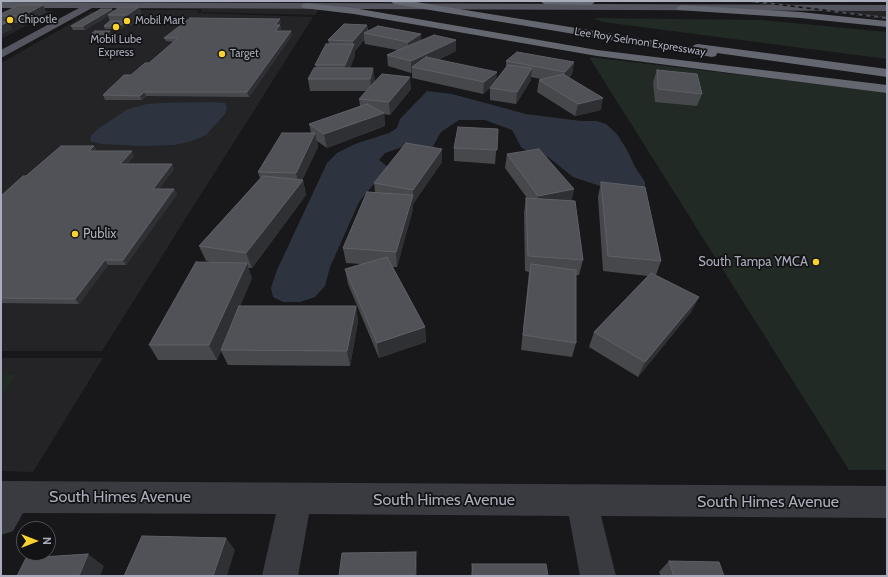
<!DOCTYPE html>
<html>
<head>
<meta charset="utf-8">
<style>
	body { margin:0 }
	#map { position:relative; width:888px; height:577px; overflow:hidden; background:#18181a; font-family:Cabin,sans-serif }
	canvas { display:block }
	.frame { position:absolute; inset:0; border:2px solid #a9acba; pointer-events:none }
	.north { position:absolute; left:16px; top:521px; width:40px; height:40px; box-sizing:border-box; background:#131315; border:1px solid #4f5057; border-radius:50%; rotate:90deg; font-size:11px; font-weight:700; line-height:16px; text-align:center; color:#a9acba }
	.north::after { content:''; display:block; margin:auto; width:14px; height:18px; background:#fad22f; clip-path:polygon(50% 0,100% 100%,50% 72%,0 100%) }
</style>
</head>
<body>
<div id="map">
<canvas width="888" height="577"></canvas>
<div class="frame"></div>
<div class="north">N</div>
</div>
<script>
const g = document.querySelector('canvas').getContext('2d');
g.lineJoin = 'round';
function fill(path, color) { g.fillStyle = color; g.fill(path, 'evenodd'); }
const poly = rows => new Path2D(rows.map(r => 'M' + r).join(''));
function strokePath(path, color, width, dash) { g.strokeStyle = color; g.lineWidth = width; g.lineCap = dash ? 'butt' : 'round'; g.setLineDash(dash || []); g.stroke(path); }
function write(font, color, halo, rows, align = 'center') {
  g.font = font + ' Cabin,sans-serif'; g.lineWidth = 3.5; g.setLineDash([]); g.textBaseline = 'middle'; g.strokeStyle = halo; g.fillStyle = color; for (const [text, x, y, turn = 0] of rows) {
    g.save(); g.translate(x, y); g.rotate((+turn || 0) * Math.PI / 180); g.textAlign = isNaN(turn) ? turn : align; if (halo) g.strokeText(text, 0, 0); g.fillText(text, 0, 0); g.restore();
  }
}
fill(poly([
	[202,9,319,9,315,15,201,12],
	[808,9,887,9,887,19],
	[112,10,199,10,197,13,313,17,102,351,1,351,1,63,91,12],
	[1,11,54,11,1,39],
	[1,358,103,358,33,472,1,471,1,397,17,375,1,375]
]), '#242427');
fill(poly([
	[593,18,762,20,887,32,887,59,603,22],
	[589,57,887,92,887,470,849,470],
	[1,375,17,375,1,397]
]), '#212a24');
fill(poly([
	[427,91,452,94,526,114,581,121,597,121,606,124,617,134,627,150,635,167,645,182,645,188,615,191,573,177,548,157,528,152,521,147,512,130,485,120,459,120,441,132,432,148,408,145,385,153,379,160,388,167,359,202,330,267,325,286,315,297,300,302,283,302,273,297,271,288,277,270,327,163,337,153,355,144,389,133,397,128,400,119],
	[215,102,225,103,227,107,225,114,206,135,192,141,174,145,144,146,101,144,90,141,91,136,98,129,128,109,147,104,163,103]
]), '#2d343f');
fill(poly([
	[1,481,887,486,887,518,601,516,616,576,580,576,569,516,309,514,298,576,262,576,276,514,23,513,13,531,1,535,1,481]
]), '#3a3b41');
fill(poly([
	[1,2,887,5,887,11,92,8,1,58,1,50,79,8,1,8,1,2]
]), '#54555e');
fill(poly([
	[390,1,410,1,693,47,694,45,698,44,887,69,887,77,717,53,716,56,712,57,394,4,390,1],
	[540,1,595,1,595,2,591,5,544,4,540,1],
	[306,3,354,8,597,50,887,85,887,93,597,56,354,14,303,8,301,6,303,4,306,3],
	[681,5,800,12,887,21,887,27,800,18,678,10,676,8,681,5]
]), '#646670');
const rail = poly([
	[751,1,887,18]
]);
strokePath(rail, '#4d4e56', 2);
strokePath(rail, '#131315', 1.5, [4]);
fill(poly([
	[43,5,46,12,25,23,9,23,12,29,1,34,1,14],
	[139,7,143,17,131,25,127,25,121,29,105,29,104,26,110,21,108,16,85,30,73,30,71,26,113,11],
	[281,23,279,25,280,25,281,29,279,31,292,35,249,97,146,96,142,100,105,100,103,95,131,75,149,63,174,42,166,41,164,38],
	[367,25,368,31,422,40,456,40,456,51,438,60,496,80,506,67,506,61,574,62,572,74,569,78,601,110,575,116,537,92,539,80,541,79,531,77,531,80,516,104,490,100,490,88,483,94,412,78,412,73,411,73,388,66,387,55,397,50,365,44,364,40,355,51,355,55,350,68,375,80,374,83,411,89,390,115,384,114,385,126,327,148,317,141,318,147,302,180,303,180,306,195,252,268,248,268,252,278,240,306,356,306,358,321,350,366,228,365,221,351,217,360,158,360,149,345,214,263,206,261,199,246,260,178,258,172,311,133,309,124,360,106,359,99,366,91,310,91,308,79,316,68,315,65,329,44,328,40],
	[110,31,112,35,108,38,93,38,91,34],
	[657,70,702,94,697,106,655,102,653,82],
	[498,129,495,164,454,161,454,148],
	[94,146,97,151,96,151,134,156,127,164,172,164,174,169,159,189,174,189,177,194,126,265,108,265,79,304,1,303,1,196,26,176],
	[442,149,442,162,413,204,413,209,397,267,393,267,425,327,426,342,379,358,348,284,345,269,361,264,346,263,343,248,375,192,374,183],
	[507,154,574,189,571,201,583,260,579,275,576,275,576,343,572,357,521,350,529,272,525,271,524,213,526,198,527,198,505,168],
	[601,182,661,261,656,275,699,297,691,312,638,377,589,347,594,332,648,276,603,271,598,197],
	[669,561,724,576,661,576,659,572],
	[472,564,548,576,471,576]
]), '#46484c');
fill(poly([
	[43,5,46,12,25,23,22,16],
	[139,7,143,17,131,25,127,15],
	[112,9,113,12,108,15,108,16,85,30,83,26],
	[280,19,281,23,276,29,275,25],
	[126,21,128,25,121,29,120,26],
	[8,22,12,29,1,34,1,25],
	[280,25,281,29,276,35,275,31],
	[367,25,368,34,364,33,364,40,355,51,355,55,347,77,345,65,353,45,353,41],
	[110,31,112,35,108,38,106,34],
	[291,31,292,35,249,97,247,92],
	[421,34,422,45,408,53,408,42],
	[456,40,456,51,420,68,412,67,412,73,411,73,411,61],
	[574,62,572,74,563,84,565,72],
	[373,68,375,80,372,91,370,79],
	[532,68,531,80,516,104,517,92],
	[497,72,496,83,483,94,484,82],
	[410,77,411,89,390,115,389,102],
	[144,92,146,96,142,100,140,96],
	[603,98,601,110,575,116,578,104],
	[384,113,385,126,327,148,324,134],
	[315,133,318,147,301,183,303,180,306,195,252,268,246,253,299,186,296,173],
	[94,146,97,151,91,156,89,151],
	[442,149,442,162,413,204,413,190],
	[132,151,134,156,122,169,120,164],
	[172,164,174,169,156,194,153,189],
	[174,189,177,194,126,265,123,260],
	[574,189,571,204,536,210,538,196],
	[413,195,413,209,397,267,396,252],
	[105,260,108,265,79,304,75,299],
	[247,263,252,278,217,360,209,345],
	[699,297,691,312,638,377,645,362],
	[356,306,358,321,350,366,347,351],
	[425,327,426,342,379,358,377,343],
	[226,538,235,550,227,576,213,576],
	[416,552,417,563,417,576,415,576],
	[88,554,104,566,100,576,79,576]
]), '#2f3033');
const building = poly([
	[19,5,43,5,22,16,1,16,1,14,19,5],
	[120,7,139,7,127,15,108,15,120,7],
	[101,9,112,9,83,26,71,26,101,9],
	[190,18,280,19,275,25,280,25,275,31,291,31,247,92,144,92,140,96,103,95,124,75,131,75,145,63,149,63,178,38,164,38,190,18],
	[110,21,126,21,120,26,104,26,110,21],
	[1,22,8,22,1,25,1,22],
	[344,24,367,25,353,41,328,40,344,24],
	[378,26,421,34,408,42,364,33,378,26],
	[95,31,110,31,106,34,91,34,95,31],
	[434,35,456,40,411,61,387,55,434,35],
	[326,44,354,44,345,65,315,65,326,44],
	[517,52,574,62,565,72,506,61,517,52],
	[426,57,497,72,484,82,412,67,426,57],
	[508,65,532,68,517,92,490,88,508,65],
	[314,68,373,68,370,79,308,79,314,68],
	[657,70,697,74,702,94,658,89,657,70],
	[382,74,410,77,389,102,359,99,382,74],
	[563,74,603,98,578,104,539,80,563,74],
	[367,104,384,113,324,134,309,124,367,104],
	[458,127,498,129,497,150,454,148,458,127],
	[282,133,315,133,296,173,258,172,282,133],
	[406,143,442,149,413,190,374,183,406,143],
	[61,146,94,146,89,151,132,151,120,164,172,164,153,189,174,189,123,260,105,260,75,299,1,298,1,196,23,176,26,176,61,146],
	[539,149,574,189,538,196,507,154,539,149],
	[263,176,303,180,246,253,199,246,263,176],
	[601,182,645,187,661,261,608,256,601,182],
	[367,192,413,195,396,252,343,248,367,192],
	[526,198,575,201,583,260,528,256,526,198],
	[387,257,425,327,377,343,345,269,387,257],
	[196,262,247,263,209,345,149,345,196,262],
	[531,264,576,270,576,343,523,335,531,264],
	[651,273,699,297,645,362,594,332,651,273],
	[239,306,356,306,347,351,221,350,239,306],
	[142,536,226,538,213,576,124,576,142,536],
	[416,552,415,576,339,576,342,553,416,552],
	[88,554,79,576,17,576,26,558,88,554],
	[669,561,719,562,724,576,674,576,669,561],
	[472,564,546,564,548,576,473,576,472,564]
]);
fill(building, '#515258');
strokePath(building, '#5f6067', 1);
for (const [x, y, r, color] of [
	[10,20,4,"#fad22f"],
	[127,21,4,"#fad22f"],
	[116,27,4,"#fad22f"],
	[222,54,4,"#fad22f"],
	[75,234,4,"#fad22f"],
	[816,262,4,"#fad22f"]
]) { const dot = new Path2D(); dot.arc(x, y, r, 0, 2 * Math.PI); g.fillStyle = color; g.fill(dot); strokePath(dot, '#131315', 1.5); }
write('11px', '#a9acba', '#131315', [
	["Chipotle",18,20],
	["Mobil Mart",135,21],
	["Mobil Lube",116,40,"center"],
	["Express",116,53,"center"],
	["Target",230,54]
], 'left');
write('11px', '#a9acba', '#131315', [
	["Lee Roy Selmon Expressway",640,42,9]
]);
write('13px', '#a9acba', '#131315', [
	["Publix",83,234],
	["South Tampa YMCA",808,262,"right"]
], 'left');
write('16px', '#a9acba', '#131315', [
	["South Himes Avenue",120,497],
	["South Himes Avenue",444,500],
	["South Himes Avenue",768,502]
]);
</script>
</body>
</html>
